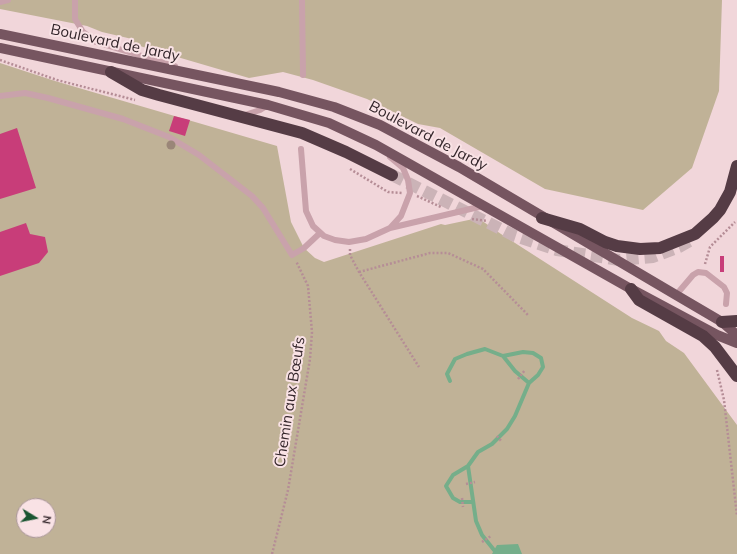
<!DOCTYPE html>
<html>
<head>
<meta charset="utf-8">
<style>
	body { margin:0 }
	#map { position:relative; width:737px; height:554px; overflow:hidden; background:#f1d6da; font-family:Mulish,sans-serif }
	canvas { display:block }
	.north { position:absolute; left:16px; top:498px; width:40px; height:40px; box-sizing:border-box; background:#f9e2e5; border:1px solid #aa969a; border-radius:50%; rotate:100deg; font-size:11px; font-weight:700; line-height:16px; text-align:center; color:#33252a }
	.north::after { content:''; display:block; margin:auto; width:14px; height:18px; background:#1a5531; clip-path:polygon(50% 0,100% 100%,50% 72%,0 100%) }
</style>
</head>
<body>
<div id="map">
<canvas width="737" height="554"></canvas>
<div class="north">N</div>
</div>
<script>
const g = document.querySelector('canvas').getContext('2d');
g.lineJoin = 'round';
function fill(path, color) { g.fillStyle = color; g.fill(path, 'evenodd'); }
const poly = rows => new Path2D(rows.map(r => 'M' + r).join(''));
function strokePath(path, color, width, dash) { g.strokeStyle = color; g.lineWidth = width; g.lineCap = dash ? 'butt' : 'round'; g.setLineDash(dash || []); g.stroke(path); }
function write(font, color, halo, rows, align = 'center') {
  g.font = font + ' Mulish,sans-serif'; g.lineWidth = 4; g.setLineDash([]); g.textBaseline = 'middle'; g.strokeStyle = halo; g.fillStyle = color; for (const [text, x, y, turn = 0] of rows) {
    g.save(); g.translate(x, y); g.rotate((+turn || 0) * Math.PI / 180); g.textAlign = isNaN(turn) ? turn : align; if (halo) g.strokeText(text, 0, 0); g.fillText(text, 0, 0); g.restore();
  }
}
fill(poly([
	[0,0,722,0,719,91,692,168,643,210,545,189,440,128,418,124,367,99,313,80,283,72,249,78,133,44,132,39,102,32,87,26,0,9],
	[0,63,55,81,277,146,291,222,304,248,315,258,324,262,441,224,445,225,478,218,501,234,632,318,659,331,666,341,684,353,737,425,737,554,0,554],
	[24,506,48,506,48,530,24,530]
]), '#c0b297');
fill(poly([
	[518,544,522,554,492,554,497,545]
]), '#75ae8a');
strokePath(poly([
	[503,356,515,371,529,383],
	[450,381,447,374,455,359,467,354,485,349,503,356,523,352,533,353,541,358,543,367,538,375,529,383,515,416,507,429,492,444,478,452,468,466,476,521,482,535,494,550],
	[468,466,453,475,446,486,453,498,460,502,473,502]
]), '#75ae8a', 4);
fill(poly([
	[174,116,190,120,185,136,169,131],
	[17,128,36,188,0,199,0,134],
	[26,223,30,234,45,237,48,252,39,263,0,276,0,232],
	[720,256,724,256,724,272,720,272]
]), '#c83d79');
strokePath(poly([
	[392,175,515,236,557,250,619,260,653,257,679,247,693,239]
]), '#cbb3b7', 12, [12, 6]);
strokePath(poly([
	[0,60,57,80,135,100],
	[350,169,388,192,402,193],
	[417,196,441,207],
	[472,219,487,221],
	[350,249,350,255,359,272,419,367],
	[705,264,710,247,735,222],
	[359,272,430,253,448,253,483,269,528,315],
	[717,370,724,400,737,516],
	[518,379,525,370],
	[497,436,502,442],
	[466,484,475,482],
	[462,498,463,507],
	[482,542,491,536],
	[272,554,288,490,310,359,312,332,308,286,296,261]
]), '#b58d96', 2.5, [2, 2]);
strokePath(poly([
	[75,0,75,19,83,32,96,42,175,66],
	[302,0,303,75],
	[0,2,8,0],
	[0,96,25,93,48,98,123,119,169,137,199,155,252,196,263,208,292,255,304,248,320,233],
	[245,115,260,110,268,105],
	[301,149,306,211,313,226,324,236,335,240,349,242,366,239,390,228,483,206],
	[390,228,401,216,410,193,408,180,403,168,390,157],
	[676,295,693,275,698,272,706,273,724,287,727,293,726,304]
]), '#c9a2ab', 6);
strokePath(poly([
	[0,34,279,92,334,107,380,125,459,167,676,295,722,322,737,335],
	[0,48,268,105,329,123,376,145,631,289,717,335,737,343]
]), '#765560', 10);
strokePath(poly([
	[111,72,142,90,159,95,302,133,346,152,392,175],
	[542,218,580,229,605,242,617,246,640,249,660,248,695,234,713,218,720,210,730,192,737,166],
	[631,289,639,300,703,336,715,347,737,376],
	[722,322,737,321]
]), '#553c45', 12);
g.fillStyle = '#9a8678';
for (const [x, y] of [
	[171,145]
]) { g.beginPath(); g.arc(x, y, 4.5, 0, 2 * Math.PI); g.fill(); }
write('15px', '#33252a', '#f9e2e5', [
	["Boulevard de Jardy",115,43,12],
	["Boulevard de Jardy",428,136,28],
	["Chemin aux Bœufs",290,402,-81]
]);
</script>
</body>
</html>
